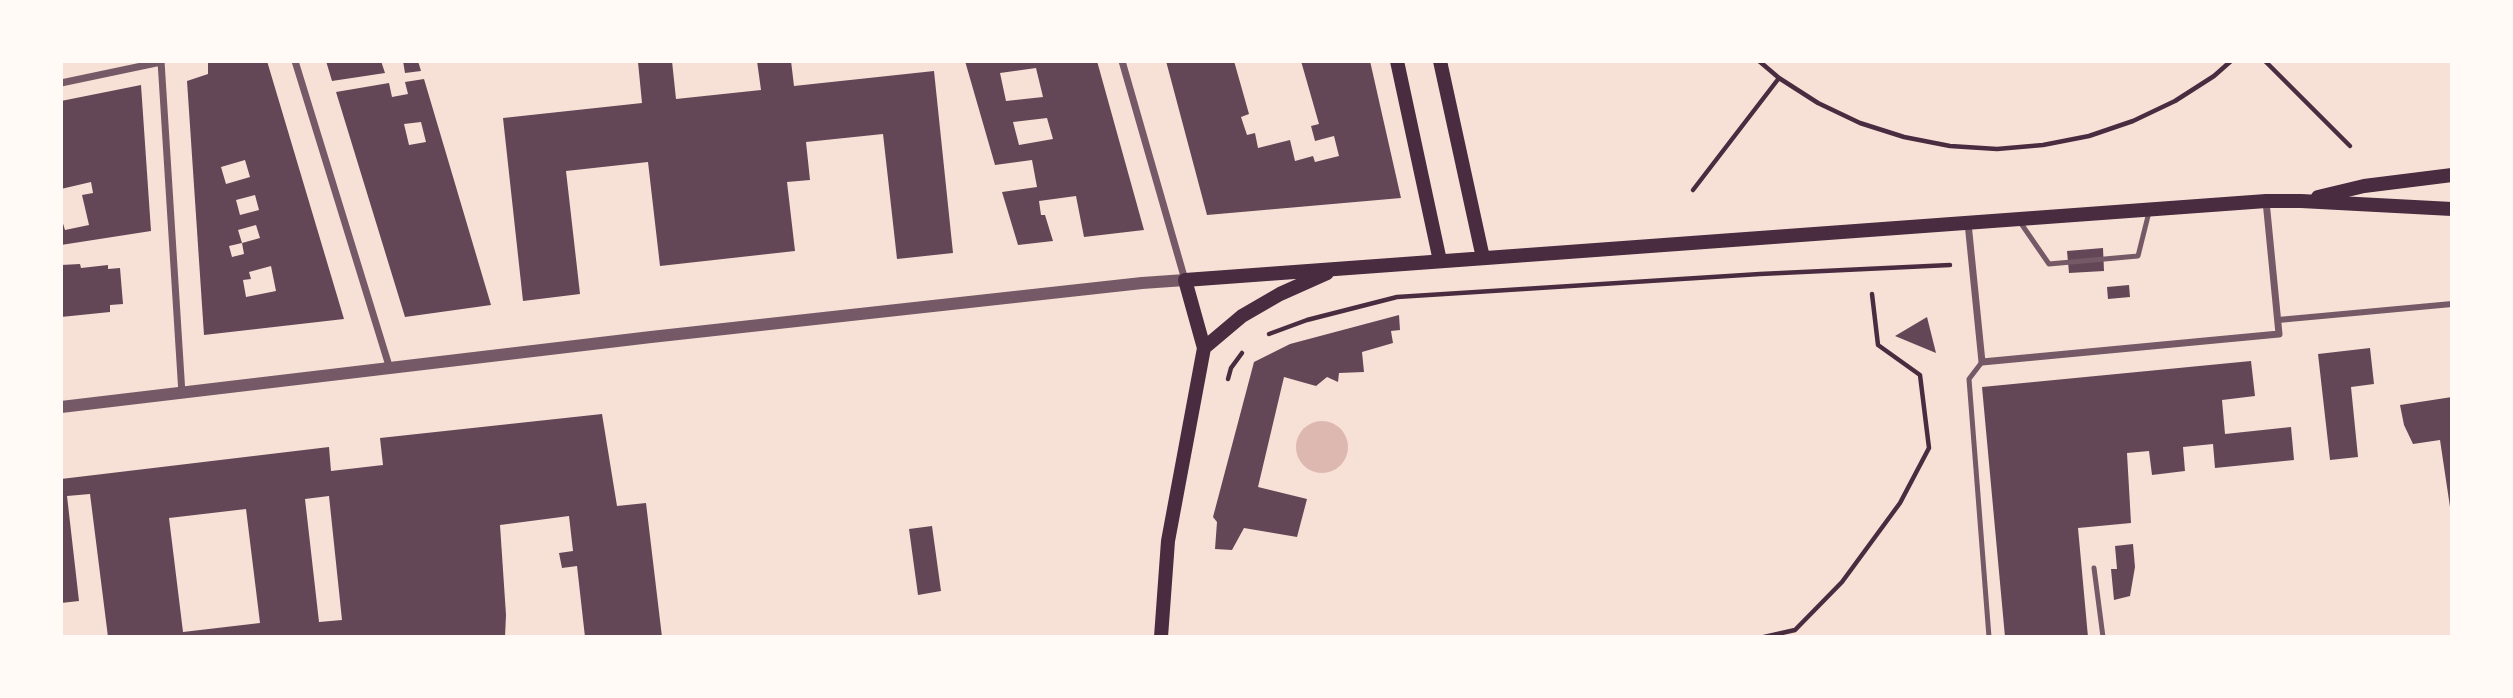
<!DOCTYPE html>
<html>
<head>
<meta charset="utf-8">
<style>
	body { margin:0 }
	#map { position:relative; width:2513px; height:698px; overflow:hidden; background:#f7e1d7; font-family:"Noto Sans",sans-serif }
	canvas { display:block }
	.frame { position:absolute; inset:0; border:63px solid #fffaf5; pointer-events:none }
</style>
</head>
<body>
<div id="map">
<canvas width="2513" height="698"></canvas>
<div class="frame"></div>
</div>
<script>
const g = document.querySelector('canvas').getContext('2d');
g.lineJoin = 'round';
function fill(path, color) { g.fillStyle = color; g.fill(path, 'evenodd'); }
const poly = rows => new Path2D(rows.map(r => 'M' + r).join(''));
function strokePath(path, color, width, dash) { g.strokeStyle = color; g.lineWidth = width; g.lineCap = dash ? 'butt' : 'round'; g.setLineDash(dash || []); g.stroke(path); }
fill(poly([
	'1296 447a26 26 0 1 1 52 0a26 26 0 1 1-52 0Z'
]), '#dcb8b0');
fill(poly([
	[208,61,267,61,344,319,204,335,187,81,208,74],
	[245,160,250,177,226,184,221,167],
	[255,195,259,210,240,215,236,200],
	[256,225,260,238,242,243,244,254,232,257,229,246,242,243,238,230],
	[271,266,276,291,246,297,243,280,251,279,249,272],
	[326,61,381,61,385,73,332,81],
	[403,61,418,61,421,71,405,73],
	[672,61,676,99,761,90,757,61,791,61,794,86,934,71,953,253,897,259,883,134,806,142,810,180,787,182,795,251,660,266,648,162,566,171,580,294,523,301,503,118,642,103,638,62],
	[965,61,1097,61,1144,230,1084,237,1076,196,1039,201,1041,215,1045,215,1053,241,1018,245,1002,192,1037,187,1032,160,995,165],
	[1036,68,1043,97,1006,101,1000,73],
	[1047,118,1053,139,1019,145,1013,122],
	[1166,61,1234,61,1249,114,1241,117,1247,135,1255,133,1258,148,1290,140,1295,161,1313,156,1315,162,1339,156,1334,136,1315,141,1311,126,1319,124,1301,61,1370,61,1401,198,1207,215],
	[424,79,491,305,405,317,336,92,389,83,392,97,408,94,405,82],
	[421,122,426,142,409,145,404,124],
	[141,85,151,231,61,245,61,217,65,230,89,225,82,195,93,193,91,182,61,189,61,101],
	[2103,248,2104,271,2069,273,2067,251],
	[80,264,81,268,108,265,108,269,120,268,123,304,110,305,110,312,61,317,61,265],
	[2129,285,2130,297,2108,299,2107,287],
	[1399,315,1400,330,1391,331,1393,343,1362,352,1364,372,1339,373,1338,382,1327,377,1316,386,1284,377,1258,487,1307,499,1297,537,1244,528,1232,550,1215,549,1217,522,1213,517,1254,362,1290,344],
	[1927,317,1936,353,1895,336],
	[2370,348,2374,384,2351,387,2358,457,2330,460,2318,354],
	[2251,361,2255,396,2222,400,2225,434,2291,427,2294,460,2215,468,2213,444,2183,447,2185,471,2152,475,2149,451,2127,453,2131,523,2078,528,2088,637,2005,637,1982,387],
	[2452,397,2452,507,2450,507,2440,440,2413,444,2404,425,2400,405],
	[602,414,617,506,646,503,662,637,585,637,577,566,562,568,559,553,573,551,569,516,500,525,506,615,505,637,108,637,90,494,67,496,79,601,61,603,61,479,329,447,331,471,383,465,380,438],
	[329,496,342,620,319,622,305,499],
	[246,509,260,623,183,632,169,518],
	[932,526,941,591,918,595,909,529],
	[2133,544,2135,567,2130,596,2114,600,2111,569,2117,569,2115,546]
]), '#644757');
strokePath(poly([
	[1759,61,1779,78,1818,103,1860,123,1904,137,1950,146,1997,149,2043,145,2089,136,2133,121,2175,101,2214,76,2231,61],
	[2265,61,2350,146],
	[1693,190,1779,78],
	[1269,334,1307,320,1397,297,1760,274,1950,265],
	[1228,379,1231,368,1242,353],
	[1764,637,1795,630,1842,582,1900,503,1929,448,1920,375,1878,345,1872,294]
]), '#4a2c40', 4.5);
strokePath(poly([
	[2020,222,2049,264,2138,256,2149,212],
	[1982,362,1969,379,1989,637],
	[2094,568,2103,637]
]), '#755966', 5);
strokePath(poly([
	[2278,320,2452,304]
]), '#755966', 6);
strokePath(poly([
	[161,61,182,394],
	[295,61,390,369],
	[1122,61,1185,280],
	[61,83,161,62],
	[1968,223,1982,362,2279,334,2266,201]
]), '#755966', 7);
strokePath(poly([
	[61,407,651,337,1142,283,1185,280]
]), '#755966', 12);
strokePath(poly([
	[1397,61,1440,261],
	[1440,61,1483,258],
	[2318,197,2364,186,2452,175],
	[1204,348,1242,316,1280,294,1327,273],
	[1161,637,1168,541,1204,348,1185,280,2266,201,2301,201,2452,209]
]), '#4a2c40', 14);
</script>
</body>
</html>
